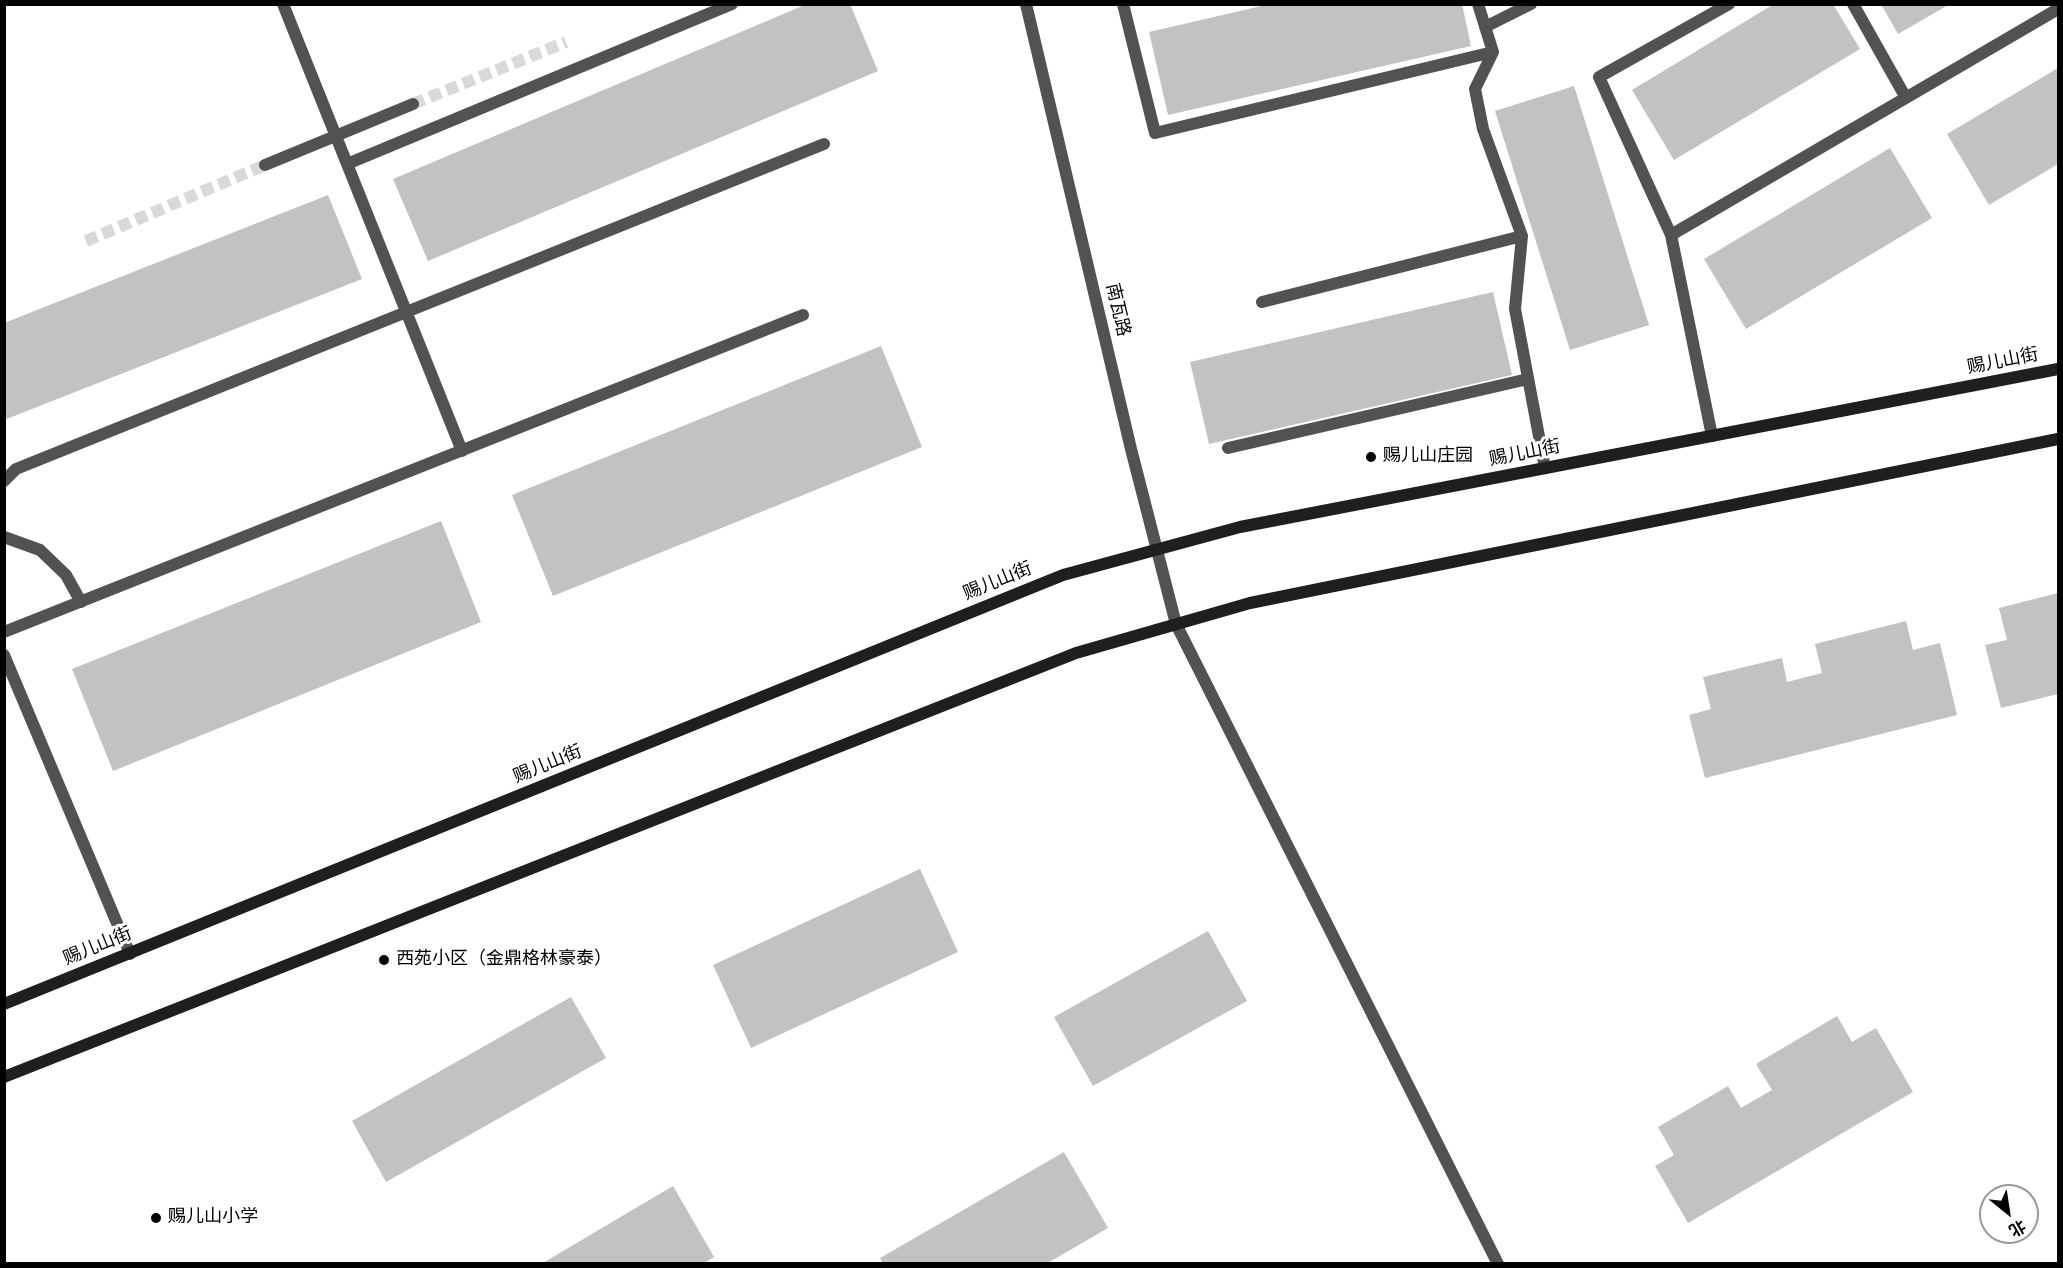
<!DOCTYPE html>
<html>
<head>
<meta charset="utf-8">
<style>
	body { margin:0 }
	#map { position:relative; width:2063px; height:1268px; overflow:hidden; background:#fff; font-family:Jost,"Noto Sans SC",sans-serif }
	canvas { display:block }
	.frame { position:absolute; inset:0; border:6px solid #000; pointer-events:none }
	.north { position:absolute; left:1979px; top:1184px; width:60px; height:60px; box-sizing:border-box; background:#fff; border:2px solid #999; border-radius:50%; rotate:150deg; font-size:16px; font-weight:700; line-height:24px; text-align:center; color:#000 }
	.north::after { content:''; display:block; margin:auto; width:21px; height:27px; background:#000; clip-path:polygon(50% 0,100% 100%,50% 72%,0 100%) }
</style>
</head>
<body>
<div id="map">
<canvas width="2063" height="1268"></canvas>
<div class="frame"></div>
<div class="north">北</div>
</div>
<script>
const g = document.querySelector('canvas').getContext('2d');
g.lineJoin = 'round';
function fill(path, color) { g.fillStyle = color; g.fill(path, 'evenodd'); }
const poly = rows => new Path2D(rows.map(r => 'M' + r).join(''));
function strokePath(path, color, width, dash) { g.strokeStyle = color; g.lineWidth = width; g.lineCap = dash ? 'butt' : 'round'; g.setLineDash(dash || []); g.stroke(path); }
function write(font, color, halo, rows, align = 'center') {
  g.font = font + ' Jost,"Noto Sans SC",sans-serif'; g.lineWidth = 6; g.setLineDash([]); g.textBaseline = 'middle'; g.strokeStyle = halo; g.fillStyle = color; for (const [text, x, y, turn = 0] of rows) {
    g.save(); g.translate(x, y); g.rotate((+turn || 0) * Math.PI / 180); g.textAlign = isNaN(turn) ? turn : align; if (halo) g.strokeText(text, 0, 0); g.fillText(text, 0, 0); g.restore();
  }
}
fill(poly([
	[807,4,850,4,878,71,428,261,393,179],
	[1270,4,1462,4,1471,46,1168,115,1149,32],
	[1774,4,1833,4,1860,49,1674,160,1632,90],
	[1881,4,1950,4,1898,34],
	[2058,68,2058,164,1989,205,1947,134],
	[1574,86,1649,325,1570,350,1495,111],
	[1890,148,1932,218,1746,329,1704,259],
	[328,195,362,279,4,420,4,323],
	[1493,292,1512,375,1209,444,1190,362],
	[881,346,922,447,553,596,512,495],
	[441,521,481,622,113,771,72,669],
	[2058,593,2058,694,2001,708,1985,645,2007,640,1999,608],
	[1906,621,1913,650,1940,643,1957,715,1705,778,1689,715,1711,709,1703,677,1782,658,1787,682,1822,673,1815,644],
	[920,869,958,952,751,1048,713,965],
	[1208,931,1247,1001,1093,1086,1054,1017],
	[571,997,606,1058,386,1182,352,1121],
	[1837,1016,1852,1042,1876,1028,1913,1092,1688,1223,1655,1166,1674,1155,1658,1127,1728,1086,1741,1108,1772,1090,1756,1064],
	[1064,1152,1108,1228,1046,1264,883,1264,880,1258],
	[673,1186,714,1257,703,1264,541,1264]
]), '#c2c2c2');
strokePath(poly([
	[413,104,566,42],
	[86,241,265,165]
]), '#d9d9d9', 12, [12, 6]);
strokePath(poly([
	[283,4,462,451],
	[1123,4,1155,133,1493,52],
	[1478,4,1493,52,1475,89,1483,129,1522,236,1515,309,1545,468],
	[1853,4,1906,98],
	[1485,27,1531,4],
	[347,164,732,4],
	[265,165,413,104],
	[1671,235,1599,77,1729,4],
	[1262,302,1522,236],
	[1712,436,1671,235,2058,9],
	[1228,448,1528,379],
	[4,481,16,469,824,144],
	[4,537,40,550,66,575,81,602],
	[1176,624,1498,1264],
	[4,632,803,315],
	[4,655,130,954]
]), '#525252', 12);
strokePath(poly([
	[1026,4,1131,449,1176,624]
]), '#525252', 12);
strokePath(poly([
	[4,1004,1063,575,1240,527,2058,369],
	[4,1077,1076,653,1250,603,2058,439]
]), '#1f1f1f', 12);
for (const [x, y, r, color] of [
	[1371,457,6,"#000"],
	[384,960,6,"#000"],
	[156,1218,6,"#000"]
]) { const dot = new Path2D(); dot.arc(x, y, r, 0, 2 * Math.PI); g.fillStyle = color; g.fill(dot); strokePath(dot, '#fff', 2); }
write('18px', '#000', '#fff', [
	["南瓦路",1117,310,77],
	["赐儿山街",2003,362,-11],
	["赐儿山街",1525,454,-11],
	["赐儿山街",998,582,-22],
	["赐儿山街",548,765,-22],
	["赐儿山街",98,947,-22]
]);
write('18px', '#000', '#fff', [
	["赐儿山庄园",1383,457],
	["西苑小区（金鼎格林豪泰）",396,960],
	["赐儿山小学",168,1218]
], 'left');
</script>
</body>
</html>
